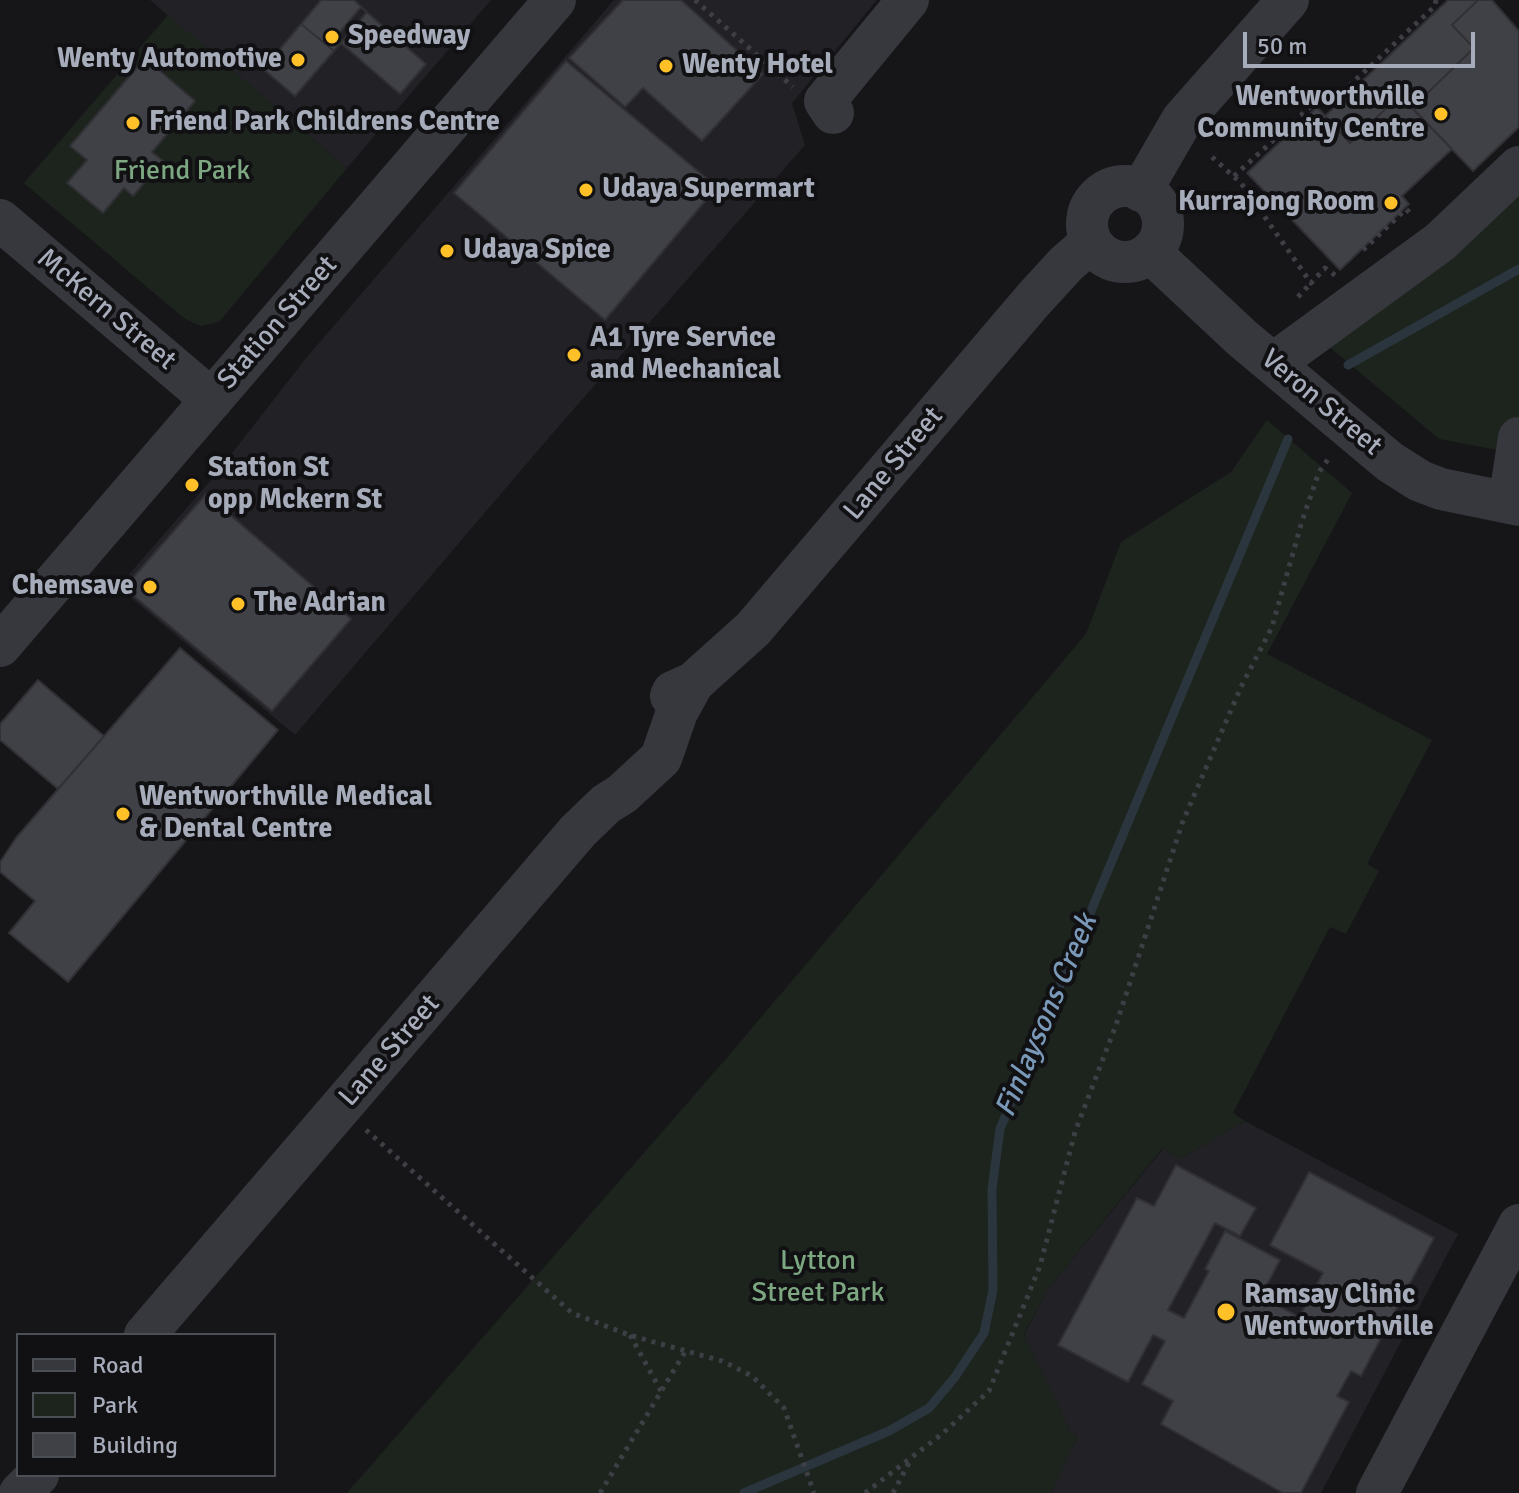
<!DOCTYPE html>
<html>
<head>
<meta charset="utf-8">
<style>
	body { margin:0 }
	#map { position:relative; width:1519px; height:1493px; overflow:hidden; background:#161619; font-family:Signika,sans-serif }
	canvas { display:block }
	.legend { position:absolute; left:16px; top:1333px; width:260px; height:144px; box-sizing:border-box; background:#111114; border:2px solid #4d4f56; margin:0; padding:10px 14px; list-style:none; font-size:24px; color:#a7acba }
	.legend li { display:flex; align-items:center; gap:16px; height:40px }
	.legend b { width:40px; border:2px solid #4d4f56 }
	.scale { position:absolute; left:1243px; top:32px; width:232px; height:36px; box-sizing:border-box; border:4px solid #a7acba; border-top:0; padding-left:10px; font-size:24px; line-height:28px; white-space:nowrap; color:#a7acba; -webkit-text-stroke:6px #111114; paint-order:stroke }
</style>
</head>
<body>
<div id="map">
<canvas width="1519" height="1493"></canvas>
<ul class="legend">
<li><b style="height:10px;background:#37383e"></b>Road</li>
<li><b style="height:22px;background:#1c241d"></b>Park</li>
<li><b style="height:22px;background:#404146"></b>Building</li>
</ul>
<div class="scale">50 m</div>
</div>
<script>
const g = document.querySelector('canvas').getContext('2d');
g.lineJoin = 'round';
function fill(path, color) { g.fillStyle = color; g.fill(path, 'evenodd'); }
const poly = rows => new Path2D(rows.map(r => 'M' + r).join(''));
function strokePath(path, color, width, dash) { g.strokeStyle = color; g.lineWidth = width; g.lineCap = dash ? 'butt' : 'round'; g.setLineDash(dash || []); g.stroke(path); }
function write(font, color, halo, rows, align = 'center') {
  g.font = font + ' Signika,sans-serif'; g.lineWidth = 8; g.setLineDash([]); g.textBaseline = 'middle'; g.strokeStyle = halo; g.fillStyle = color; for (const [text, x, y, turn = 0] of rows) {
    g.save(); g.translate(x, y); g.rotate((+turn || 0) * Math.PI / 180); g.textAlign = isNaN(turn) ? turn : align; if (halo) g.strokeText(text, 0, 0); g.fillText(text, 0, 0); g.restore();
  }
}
fill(poly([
	[150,0,491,0,347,168],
	[614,0,877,0,792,103,805,145,558,427,295,735,118,587,211,480,307,357],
	[1245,1121,1458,1234,1321,1493,1051,1493,1078,1436,1071,1433,1024,1335,1048,1289,1163,1149,1181,1158]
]), '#222226');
fill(poly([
	[168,15,347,168,219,322,201,326,185,319,24,183],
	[1519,188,1519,454,1439,439,1326,344],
	[1267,420,1352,493,1267,654,1432,740,1367,864,1379,871,1346,934,1330,927,1233,1113,1245,1121,1181,1158,1162,1149,1048,1289,1024,1334,1071,1433,1078,1436,1051,1493,347,1493,724,1061,1086,634,1121,542,1231,472]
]), '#1c241d');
strokePath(poly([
	[1348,365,1519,269],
	[744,1493,889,1431,929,1408,955,1377,984,1333,993,1290,992,1189,1000,1129,1288,439]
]), '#2b353e', 9);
const building = poly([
	[321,0,354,0,367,12,334,51,301,24,321,0],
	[623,0,681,0,763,74,702,141,643,88,625,107,569,58,623,0],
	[1448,0,1478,0,1452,25,1474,48,1412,108,1400,95,1350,143,1325,116,1448,0],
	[1478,0,1492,0,1519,31,1519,127,1473,171,1412,108,1474,48,1452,25,1478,0],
	[361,7,426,64,400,94,335,38,361,7],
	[301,24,334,51,295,96,263,69,301,24],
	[145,58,195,101,152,152,163,161,133,196,124,188,103,213,67,183,87,160,70,146,145,58],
	[566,61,717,187,605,320,454,193,566,61],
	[1400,95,1452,149,1402,196,1409,204,1340,270,1247,173,1317,107,1350,143,1400,95],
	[206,494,351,619,272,711,124,588,206,494],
	[180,648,278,730,68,982,9,933,35,901,0,872,0,862,16,838,180,648],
	[38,680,104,736,58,789,0,740,0,724,38,680],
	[1176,1165,1256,1208,1240,1236,1215,1223,1168,1310,1184,1318,1209,1271,1205,1269,1225,1231,1280,1260,1261,1296,1299,1317,1323,1273,1270,1245,1309,1172,1434,1238,1361,1376,1351,1371,1337,1396,1349,1402,1301,1493,1283,1493,1161,1424,1173,1401,1142,1384,1165,1341,1153,1335,1128,1382,1058,1345,1137,1198,1154,1206,1176,1165]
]);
fill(building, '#404146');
strokePath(building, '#303035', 2);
strokePath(poly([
	[695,0,793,87],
	[1212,157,1241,183,1311,283,1325,268,1336,276],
	[1234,176,1320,98,1335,99,1435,6,1436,0],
	[1363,250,1406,209,1411,214],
	[1298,297,1311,283],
	[366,1130,572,1313,629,1335,722,1361,752,1376,784,1408,814,1493],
	[630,1335,661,1391],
	[600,1493,686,1350],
	[865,1493,942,1434,989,1391,1040,1266,1075,1132,1116,1025,1183,821,1241,687,1272,627,1302,521,1319,472,1331,455],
	[893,1493,911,1459]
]), '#3d3f45', 5, [4, 6]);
strokePath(poly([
	[833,113,825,101,908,0],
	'1087 224a38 38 0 1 1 76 0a38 38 0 1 1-76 0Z',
	[1141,191,1182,120,1288,0],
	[0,220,212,400],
	[1150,252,1242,338,1390,462,1420,481,1441,489,1519,505],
	[1274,363,1440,242,1519,167],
	[1509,503,1519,438],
	[0,646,555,0],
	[671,696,673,692,693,683,753,629,1033,300,1066,264,1091,242],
	[145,1335,578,831,606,804,622,794,661,758,677,712,693,683],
	[20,1493,38,1475],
	[1377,1493,1519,1225]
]), '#37383e', 42);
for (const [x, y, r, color] of [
	[332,37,8,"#ffc028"],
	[298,60,8,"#ffc028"],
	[666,66,8,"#ffc028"],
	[1441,114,8,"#ffc028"],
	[133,123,8,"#ffc028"],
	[586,190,8,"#ffc028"],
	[1391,203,8,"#ffc028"],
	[447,251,8,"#ffc028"],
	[574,355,8,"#ffc028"],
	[192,485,8,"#ffc028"],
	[150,587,8,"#ffc028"],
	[238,604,8,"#ffc028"],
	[123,814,8,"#ffc028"],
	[1226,1312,10,"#ffc028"]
]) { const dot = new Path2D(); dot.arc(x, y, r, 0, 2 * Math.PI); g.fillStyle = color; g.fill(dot); strokePath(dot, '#111114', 3); }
write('bold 28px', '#a7acba', '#111114', [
	["Speedway",348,37],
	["Wenty Automotive",282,60,"right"],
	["Wenty Hotel",682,66],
	["Wentworthville",1425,98,"right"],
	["Community Centre",1425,130,"right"],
	["Friend Park Childrens Centre",149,123],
	["Udaya Supermart",602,190],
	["Kurrajong Room",1375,203,"right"],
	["Udaya Spice",463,251],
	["A1 Tyre Service",590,339],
	["and Mechanical",590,371],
	["Station St",208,469],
	["opp Mckern St",208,501],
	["Chemsave",134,587,"right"],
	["The Adrian",254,604],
	["Wentworthville Medical",139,798],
	["& Dental Centre",139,830],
	["Ramsay Clinic",1244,1296],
	["Wentworthville",1244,1328]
], 'left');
write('28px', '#7ca781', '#111114', [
	["Friend Park",182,172],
	["Lytton",818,1262],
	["Street Park",818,1294]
]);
write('28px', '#a7acba', '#111114', [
	["McKern Street",106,310,40],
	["Station Street",278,323,-49],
	["Veron Street",1321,403,40],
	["Lane Street",894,464,-50],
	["Lane Street",390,1051,-49]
]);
write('italic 30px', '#7a99b8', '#111114', [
	["Finlaysons Creek",1047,1016,-67]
]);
</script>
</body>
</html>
